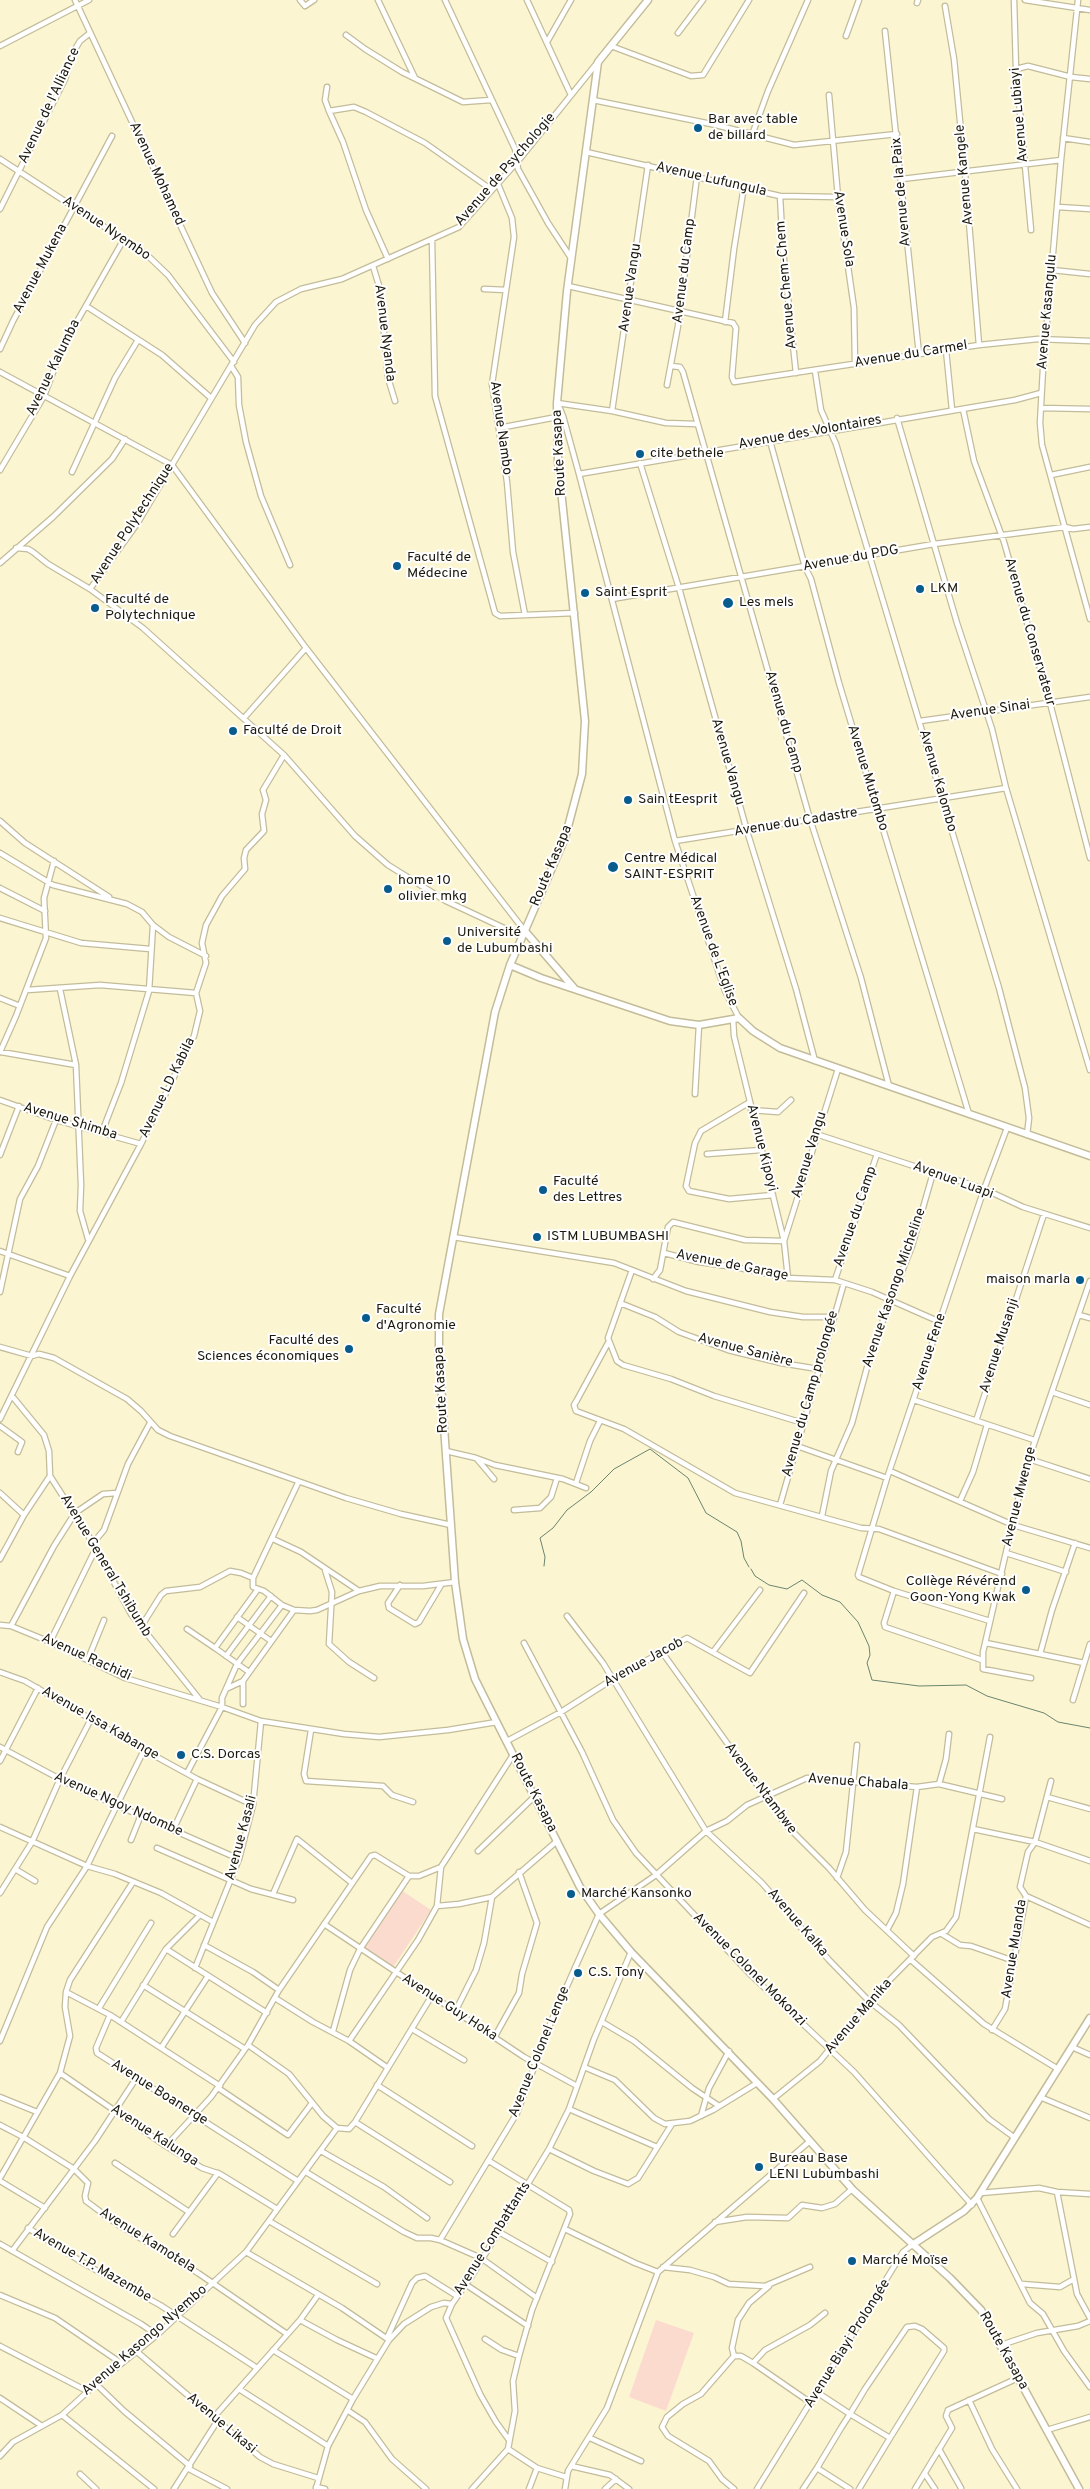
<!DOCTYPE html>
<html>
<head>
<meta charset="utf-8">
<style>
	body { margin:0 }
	canvas { display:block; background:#fcf5d2 }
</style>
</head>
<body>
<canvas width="1090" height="2489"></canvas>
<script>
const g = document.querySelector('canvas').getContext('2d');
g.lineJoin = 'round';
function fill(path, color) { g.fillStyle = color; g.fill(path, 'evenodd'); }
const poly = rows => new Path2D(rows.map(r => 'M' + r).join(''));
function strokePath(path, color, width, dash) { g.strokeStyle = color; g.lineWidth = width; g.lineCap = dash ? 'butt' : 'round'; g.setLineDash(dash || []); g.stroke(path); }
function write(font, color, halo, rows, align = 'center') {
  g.font = font + ' Overpass,sans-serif'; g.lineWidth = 4; g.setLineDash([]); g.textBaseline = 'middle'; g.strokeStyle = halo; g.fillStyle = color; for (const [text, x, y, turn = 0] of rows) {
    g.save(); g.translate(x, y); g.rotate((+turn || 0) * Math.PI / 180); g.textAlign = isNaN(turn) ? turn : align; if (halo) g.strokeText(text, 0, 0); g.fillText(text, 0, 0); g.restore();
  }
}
fill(poly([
	[401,1890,431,1910,392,1969,363,1949],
	[656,2320,694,2333,666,2411,629,2397]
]), '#fcdbcf');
strokePath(poly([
	[544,1566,545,1557,540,1538,553,1528,567,1510,591,1492,614,1469,650,1449,688,1478,706,1513,737,1532,741,1541,744,1558,749,1567],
	[751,1569,755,1576,769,1585,787,1589,802,1580,822,1595,840,1602,858,1622,869,1646,870,1655,867,1663,872,1680,919,1686,966,1685,987,1696,1044,1713,1058,1722,1090,1728]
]), '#6a846f', 1);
const street = poly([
	[75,0,212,293,245,343],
	[300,0,305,6,314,0],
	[378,0,415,78],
	[445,0,515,149,518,169,548,223,571,258],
	[527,0,571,95],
	[1014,0,1016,69,1031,230],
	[1025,0,1090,10],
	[1078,0,1061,160,1043,369,1040,423,1042,445,1090,619],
	[917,3,918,0],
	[945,6,954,59,965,173,979,345],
	[885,31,919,354],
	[678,33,703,0],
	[346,35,365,49,402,72,463,102,491,100],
	[846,36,859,0],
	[547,42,571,0],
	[0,46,89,0],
	[611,46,691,76,703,75,749,0],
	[1016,69,1028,66,1071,77,1090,79],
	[327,87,325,100,329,111,343,142,366,210,388,259],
	[829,95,838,197,854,308,855,364],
	[593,100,716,125,794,145,897,134],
	[329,111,354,107,366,112,425,143,492,190],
	[752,135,768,91,808,0],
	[1063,138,1090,142],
	[586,152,780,196,838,197],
	[0,159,146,254,168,275,234,362],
	[902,179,1061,160],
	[498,184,512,218,514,237,492,384,507,482,513,552,525,615],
	[780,196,783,250,796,373],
	[1058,207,1090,209],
	[0,209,65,79,74,51,80,41,90,33],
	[432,240,435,396,495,613,500,616,575,613],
	[373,266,380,289,388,378,395,401],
	[1052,270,1090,274],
	[568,286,733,323,736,328,732,377,734,382,979,345,1038,339,1090,341],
	[484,289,506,290],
	[86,306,162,355,211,398],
	[725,322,734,249,744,186],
	[0,349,13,321,112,136],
	[946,350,952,410],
	[231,366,238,377,239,405,246,442,261,496,290,565],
	[671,366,680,367,683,372,810,819,861,978,889,1086],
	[815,371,821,410,836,444,999,988,1025,1088,1029,1118,1027,1135],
	[0,372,172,465,306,648,524,930],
	[667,385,678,326,697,176],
	[557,403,612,411,666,423,696,424],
	[558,404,563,416,579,474,675,841,725,991,739,1018],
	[1041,408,1090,409],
	[963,409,974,461,1004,542,1050,703,1090,858],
	[612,411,648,165],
	[897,418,957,623,992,729,1006,788,1090,1070],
	[499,428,557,417],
	[770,441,805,567,811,579,839,683,969,1114],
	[640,463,679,588,747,831,796,989,815,1061],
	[0,470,44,396,63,346,124,239],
	[72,472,115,378,138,340],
	[579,474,1015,400,1041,393],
	[1051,475,1090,467],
	[16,548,28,549,33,552,48,564,90,589,143,628,284,755,355,836,388,865,446,901,521,936],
	[0,563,53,517,112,459,125,439],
	[90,589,137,524,255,325,276,302,301,289,342,279,459,227,518,161,597,63],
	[612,599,934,544,1065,527,1073,529,1090,527],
	[244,718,306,648],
	[920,721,1090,697],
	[0,821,25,843,109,897],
	[675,841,1006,788],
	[0,853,53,885,127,904,142,912,153,925,169,937,206,956],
	[0,888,45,911],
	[0,918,81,943,150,949],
	[60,989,76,1065,81,1185,80,1211,88,1239],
	[27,990,100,985,196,993],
	[0,998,20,1006],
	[733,1019,734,1036,784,1241,788,1278],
	[0,1052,16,1016,46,938,44,898,54,861],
	[1,1052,76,1065],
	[695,1094,699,1025],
	[0,1100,56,1120,141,1144],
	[750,1102,701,1131,695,1143,686,1186,689,1191,729,1199,773,1195],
	[751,1110,778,1112,791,1100],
	[102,1132,121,1083,149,991,153,925],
	[816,1134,984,1189,1023,1207,1090,1228],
	[707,1154,761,1150],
	[0,1155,19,1106],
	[453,1237,614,1263,686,1291,770,1312,803,1317,832,1317],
	[0,1251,70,1276],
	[664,1253,699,1262,740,1268,788,1278,835,1280,872,1292,940,1322],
	[632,1270,608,1338,617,1361,623,1365,671,1379,714,1396,803,1423],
	[653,1279,660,1270,668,1227,673,1222,745,1240,784,1241,838,1069],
	[835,1280,877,1154],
	[0,1292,20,1199,38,1166,56,1120],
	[620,1303,655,1317,679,1332,728,1350,781,1363,818,1369],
	[1079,1315,1090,1318],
	[608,1343,577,1400,574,1405,576,1411,624,1429,735,1493,861,1528,879,1529,1002,1574],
	[0,1347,32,1356,39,1354,54,1358,127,1399,141,1411,158,1430,170,1436,346,1498,401,1514,451,1525],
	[1052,1392,1090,1405],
	[12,1396,44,1435,49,1451,50,1476,93,1543,131,1614,200,1700],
	[914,1400,1034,1440],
	[0,1419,70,1276,141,1144,194,1036,200,1011,196,993,206,963,202,943,206,925,222,896,245,869,244,858,246,850,264,831,262,814,266,800,263,790,284,755],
	[976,1421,1044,1214],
	[0,1426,22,1442,18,1452],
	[797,1446,887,1478],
	[446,1451,476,1458,495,1465,563,1479,586,1488],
	[477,1459,494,1479],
	[1029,1459,1090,1479],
	[890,1471,1013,1525,1090,1548],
	[298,1483,253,1578,253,1587,264,1591,282,1605,294,1610,310,1611,317,1610,359,1591,380,1586,423,1586,455,1582],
	[576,1483,590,1441,600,1421],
	[0,1493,24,1515],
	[960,1501,973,1472,987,1425],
	[780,1505,844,1283],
	[514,1510,540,1508,551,1497,557,1478],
	[822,1516,831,1471,852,1423,872,1349,912,1246,933,1173],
	[273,1539,301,1552,359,1591],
	[93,1543,104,1530,128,1464,150,1423],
	[1006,1553,1066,1572],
	[0,1559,24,1515,50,1476],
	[325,1570,332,1592,329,1644,349,1662,374,1678],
	[400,1585,388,1603,389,1608,415,1624,419,1622,441,1585],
	[894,1591,884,1623,885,1627,982,1660],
	[567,1616,603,1663,706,1831,762,1883,829,1960,869,2001,899,2025,989,2119,1015,2138],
	[237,1617,271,1641],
	[990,1621,894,1591,859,1577,858,1575,887,1478,984,1189,1007,1128],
	[0,1625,11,1626,50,1642,125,1678,222,1707,261,1721,344,1734,379,1737,448,1730,497,1722],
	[11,1626,54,1546,75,1513,103,1494,117,1493],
	[141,1627,161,1595,166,1591,200,1587,230,1571,241,1573,253,1578],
	[187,1629,215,1648],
	[50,1642,96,1548],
	[524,1643,582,1752,613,1820,636,1853,751,1975,854,2072,972,2205],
	[986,1643,1084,1663],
	[662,1652,785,1824,829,1868,865,1910,914,1956],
	[713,1652,760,1590],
	[1040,1654,1052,1610,1075,1543],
	[226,1656,271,1596],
	[88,1659,104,1620],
	[0,1672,25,1681,144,1750,197,1779,253,1805],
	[249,1672,215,1648,258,1589],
	[1031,1678,983,1669,983,1652,1025,1470,1090,1281],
	[228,1688,243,1681],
	[1073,1700,1090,1644],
	[243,1704,243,1681,294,1610],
	[311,1730,304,1774,306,1781,383,1786,392,1795,413,1802],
	[507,1741,561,1712,613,1679,687,1638,750,1673,804,1593],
	[0,1747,73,1786,239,1859],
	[0,1761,38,1688],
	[187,1773,222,1707,222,1698,237,1664,282,1605],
	[1051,1781,1035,1842,1028,1852,1020,1887,1026,1896,1090,1925],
	[939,1784,946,1759,949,1734],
	[1047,1797,1090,1809],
	[0,1827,87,1866,115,1874,161,1893,213,1922],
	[973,1829,1035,1842,1090,1861],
	[173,1830,197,1779],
	[131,1840,141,1815],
	[157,1848,251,1889,293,1900],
	[478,1851,535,1796],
	[15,1869,35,1881],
	[409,1876,419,1876,441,1867,513,1755],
	[837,1878,846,1852,857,1745],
	[0,1893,32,1842,60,1779,91,1719],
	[273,1894,297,1839,352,1883],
	[437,1906,459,1904,492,1897],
	[324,1924,524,2057,577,2086],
	[887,1930,896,1913,903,1884,917,1787],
	[942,1934,960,1945,971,1946,1014,1961],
	[204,1945,253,1972,279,1990],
	[166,1949,267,2013],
	[911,1960,984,2024,1058,2069],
	[195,1968,239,1859,253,1805,261,1721],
	[143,1985,245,2049],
	[66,1992,110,2015,96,2048,97,2053,298,2181],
	[275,1998,313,2022,349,2041,388,2068],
	[99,2008,151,1923],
	[455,2012,476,1970,484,1943,492,1897,557,1841],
	[110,2015,220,2086],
	[121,2022,166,1949,199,1916],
	[602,2022,634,2041,692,2088,719,2106],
	[412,2029,464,2060],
	[992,2030,1005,2009,1026,1896],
	[333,2031,350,1970,360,1949,409,1876],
	[494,2038,519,1993,522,1974,537,1923,519,1872],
	[0,2041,47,1927,87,1866,144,1750],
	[349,2041,418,1940,437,1906,441,1867],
	[248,2045,289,2074,323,2116,337,2128],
	[1072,2047,1090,2055],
	[161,2048,208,1976],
	[584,2067,615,2080,654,2118,665,2124,690,2121,713,2110,757,2083],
	[60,2073,166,2146,202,2168,220,2174,277,2209],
	[377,2085,472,2146],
	[218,2088,288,2135,312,2103],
	[0,2097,37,2112],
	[1040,2097,1090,2118],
	[773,2099,820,2061,869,2001,932,1937,946,1931,956,1917,990,1737],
	[569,2109,657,2147],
	[701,2116,709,2088,729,2051],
	[355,2122,450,2182],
	[0,2125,23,2137,74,2169,88,2183,85,2196,86,2201,117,2224,198,2273,287,2334],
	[166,2146,211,2097,248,2045,279,1990,371,1856,375,1855,409,1876],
	[549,2149,594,2171,628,2184,638,2178,672,2124],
	[321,2151,384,2187,427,2218],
	[115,2163,189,2212],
	[306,2172,404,2232,417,2238,431,2238,440,2240,481,2258,537,2298],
	[0,2178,60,2073,70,2036,65,2007,66,1992,70,1980,133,1882],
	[0,2181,45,2208],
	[1057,2192,1077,2294,1090,2318],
	[980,2193,1039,2188,1057,2192,1090,2194],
	[977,2198,1030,2303,1043,2314,1064,2351,1090,2387],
	[269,2221,377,2284],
	[715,2222,747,2217,788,2218,802,2205,822,2208,835,2204,852,2189],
	[28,2228,85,2264,160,2305,257,2368],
	[565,2229,635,2263,658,2272],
	[499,2232,552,2262],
	[173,2234,218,2173],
	[440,2240,517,2113,551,2022,599,1914,656,1875,706,1831,727,1821,747,1805,807,1778,917,1787,939,1784,1002,1799],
	[0,2244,141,2324,157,2335],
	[12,2251,95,2141,135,2080],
	[246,2252,342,2308,389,2340],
	[663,2267,690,2270,714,2277,729,2284,765,2286,810,2267],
	[465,2284,528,2326],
	[1022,2284,1060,2287,1074,2279],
	[0,2295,55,2318,121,2363],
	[452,2304,446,2318,480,2394,496,2422,509,2440],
	[300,2320,337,2340,376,2358],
	[387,2338,412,2283,417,2278,425,2276,457,2296],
	[485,2339,502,2350,519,2356],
	[1001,2345,1037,2333,1078,2326,1090,2321],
	[0,2346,87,2391],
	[273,2350,353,2399],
	[136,2351,260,2457,273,2464,318,2478],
	[734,2356,732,2348,738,2320,749,2303,769,2286],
	[753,2363,765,2350,810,2325,825,2313],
	[96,2384,124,2411,190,2466],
	[239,2389,328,2446],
	[0,2398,42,2426],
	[969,2400,992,2449,1017,2489],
	[347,2410,365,2422,392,2459,426,2489],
	[62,2415,154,2489],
	[214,2417,300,2320,318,2295],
	[1047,2430,1090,2417],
	[590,2438,641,2461],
	[508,2449,537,2468,566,2477],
	[939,2449,961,2488],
	[0,2456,13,2442,62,2415,96,2384,157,2335,246,2252,337,2128,349,2129,355,2122,431,1997],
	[571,2466,610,2475,629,2489],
	[817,2468,850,2489],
	[189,2469,227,2489],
	[80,2474,96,2489],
	[925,2474,935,2489],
	[316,2487,325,2489],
	[174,2489,218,2420],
	[316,2489,328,2446,353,2399,389,2340,404,2324,431,2307,444,2303,452,2304,473,2274,549,2149,569,2109,594,2039,631,1952],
	[472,2489,508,2449,515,2411,513,2381,519,2356,532,2310,570,2214,569,2210,489,2161],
	[529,2489,537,2468],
	[565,2489,568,2471,607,2408,658,2272,810,2141],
	[605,2489,616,2479],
	[734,2489,722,2479,709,2461,668,2436,662,2427,667,2417,683,2404,701,2394,734,2356,741,2356,753,2363,811,2403],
	[757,2489,903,2252,912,2245],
	[803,2489,817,2468,841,2428,850,2414,865,2389,907,2327,915,2326,922,2329,944,2348,944,2351,890,2438,850,2414,818,2393],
	[859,2489,890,2438],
	[915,2489,952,2428,946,2416,948,2410,1018,2378]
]);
const secondary = poly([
	[648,0,598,62,567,291,557,403,558,461,585,721,582,774,565,838,510,965,495,1012,439,1314,439,1356,455,1582,463,1639,475,1679,486,1701,580,1887,599,1914,631,1952,773,2099,853,2190,950,2278,981,2310,1079,2489],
	[524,930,574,988],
	[510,965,541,978,670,1021,699,1025,739,1018,753,1031,780,1048,1090,1156],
	[912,2245,964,2211,977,2198,1090,2018]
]);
strokePath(street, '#c3bc9a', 7);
strokePath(secondary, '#c3bc9a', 9);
strokePath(street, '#fff', 4.5);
strokePath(secondary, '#fff', 6);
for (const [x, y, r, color] of [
	[698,128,5,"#075b8d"],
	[640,454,5,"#075b8d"],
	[397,566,5,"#075b8d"],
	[920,589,5,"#075b8d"],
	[585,593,5,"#075b8d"],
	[728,603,6,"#075b8d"],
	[95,608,5,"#075b8d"],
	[233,731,5,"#075b8d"],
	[628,800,5,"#075b8d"],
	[613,867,6,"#075b8d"],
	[388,889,5,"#075b8d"],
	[447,941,5,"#075b8d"],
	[543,1190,5,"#075b8d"],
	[537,1237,5,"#075b8d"],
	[1080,1280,5,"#075b8d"],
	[366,1318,5,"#075b8d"],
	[349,1349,5,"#075b8d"],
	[1026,1590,5,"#075b8d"],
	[181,1755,5,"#075b8d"],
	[571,1894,5,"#075b8d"],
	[578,1973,5,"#075b8d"],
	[759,2167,5,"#075b8d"],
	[852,2261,5,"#075b8d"]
]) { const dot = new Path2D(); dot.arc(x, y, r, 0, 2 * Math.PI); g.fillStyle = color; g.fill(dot); strokePath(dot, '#fff', 2); }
write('14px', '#1c190c', '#fff', [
	["Avenue de l'Alliance",50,106,-65],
	["Avenue Lubiayi",1020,115,-95],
	["Avenue de Psychologie",506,170,-49],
	["Avenue Mohamed",156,174,65],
	["Avenue Kangele",965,175,-95],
	["Avenue Lufungula",711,180,13],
	["Avenue de la Paix",902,192,-95],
	["Avenue Nyembo",106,229,34],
	["Avenue Sola",843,229,81],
	["Avenue Mukena",41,269,-62],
	["Avenue du Camp",685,271,-83],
	["Avenue Chem-Chem",787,285,-95],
	["Avenue Vangu",631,288,-82],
	["Avenue Kasangulu",1048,312,-85],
	["Avenue Nyanda",384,333,83],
	["Avenue du Carmel",911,355,-9],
	["Avenue Kalumba",54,368,-64],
	["Avenue Nambo",500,428,82],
	["Avenue des Volontaires",810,433,-10],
	["Route Kasapa",560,453,-93],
	["Avenue Polytechnique",133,524,-57],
	["Avenue du PDG",851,559,-10],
	["Avenue du Conservateur",1029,632,74],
	["Avenue Sinai",990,711,-8],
	["Avenue du Camp",783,722,74],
	["Avenue Vangu",727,762,74],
	["Avenue Mutombo",867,778,73],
	["Avenue Kalombo",937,781,74],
	["Avenue du Cadastre",796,823,-9],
	["Route Kasapa",552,866,-67],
	["Avenue de L'Eglise",713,951,70],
	["Avenue LD Kabila",168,1088,-64],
	["Avenue Shimba",70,1122,17],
	["Avenue Kipoyi",761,1148,76],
	["Avenue Vangu",810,1155,-73],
	["Avenue Luapi",953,1181,20],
	["Avenue du Camp",856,1217,-71],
	["Avenue de Garage",732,1266,11],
	["Avenue Kasongo Micheline",895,1288,-71],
	["Avenue Musanji",1000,1346,-72],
	["Avenue Sanière",745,1351,15],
	["Avenue Fene",930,1352,-72],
	["Route Kasapa",442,1390,-93],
	["Avenue du Camp prolongée",811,1394,-74],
	["Avenue Mwenge",1020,1497,-76],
	["Avenue General Tshibumb",105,1566,59],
	["Avenue Rachidi",86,1658,24],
	["Avenue Jacob",644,1663,-29],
	["Avenue Issa Kabange",100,1724,30],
	["Avenue Chabala",858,1783,4],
	["Avenue Ntambwe",760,1789,53],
	["Route Kasapa",533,1793,63],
	["Avenue Ngoy Ndombe",118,1805,24],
	["Avenue Kasali",242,1838,-75],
	["Avenue Kalka",797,1923,49],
	["Avenue Muanda",1015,1949,-81],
	["Avenue Colonel Mokonzi",749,1970,45],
	["Avenue Guy Hoka",449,2008,33],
	["Avenue Manika",859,2017,-49],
	["Avenue Colonel Lenge",540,2052,-68],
	["Avenue Boanerge",159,2093,32],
	["Avenue Kalunga",154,2136,33],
	["Avenue Combattants",493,2239,-58],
	["Avenue Kamotela",147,2241,32],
	["Avenue T.P. Mazembe",92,2266,30],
	["Avenue Kasongo Nyembo",145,2341,-41],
	["Avenue Biayi Prolongée",848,2344,-58],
	["Route Kasapa",1003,2351,61],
	["Avenue Likasi",221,2424,40]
]);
write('14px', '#1c190c', '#fff', [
	["Bar avec table",708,120],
	["de billard",708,136],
	["cite bethele",650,454],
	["Faculté de",407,558],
	["Médecine",407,574],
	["LKM",930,589],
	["Saint Esprit",595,593],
	["Faculté de",105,600],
	["Polytechnique",105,616],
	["Les mels",739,603],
	["Faculté de Droit",243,731],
	["Sain tEesprit",638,800],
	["Centre Médical",624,859],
	["SAINT-ESPRIT",624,875],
	["home 10",398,881],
	["olivier mkg",398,897],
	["Université",457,933],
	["de Lubumbashi",457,949],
	["Faculté",553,1182],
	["des Lettres",553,1198],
	["ISTM LUBUMBASHI",547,1237],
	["maison marla",1070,1280,"right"],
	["Faculté",376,1310],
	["d'Agronomie",376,1326],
	["Faculté des",339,1341,"right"],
	["Sciences économiques",339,1357,"right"],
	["Collège Révérend",1016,1582,"right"],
	["Goon-Yong Kwak",1016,1598,"right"],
	["C.S. Dorcas",191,1755],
	["Marché Kansonko",581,1894],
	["C.S. Tony",588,1973],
	["Bureau Base",769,2159],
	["LENI Lubumbashi",769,2175],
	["Marché Moïse",862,2261]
], 'left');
</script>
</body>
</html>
